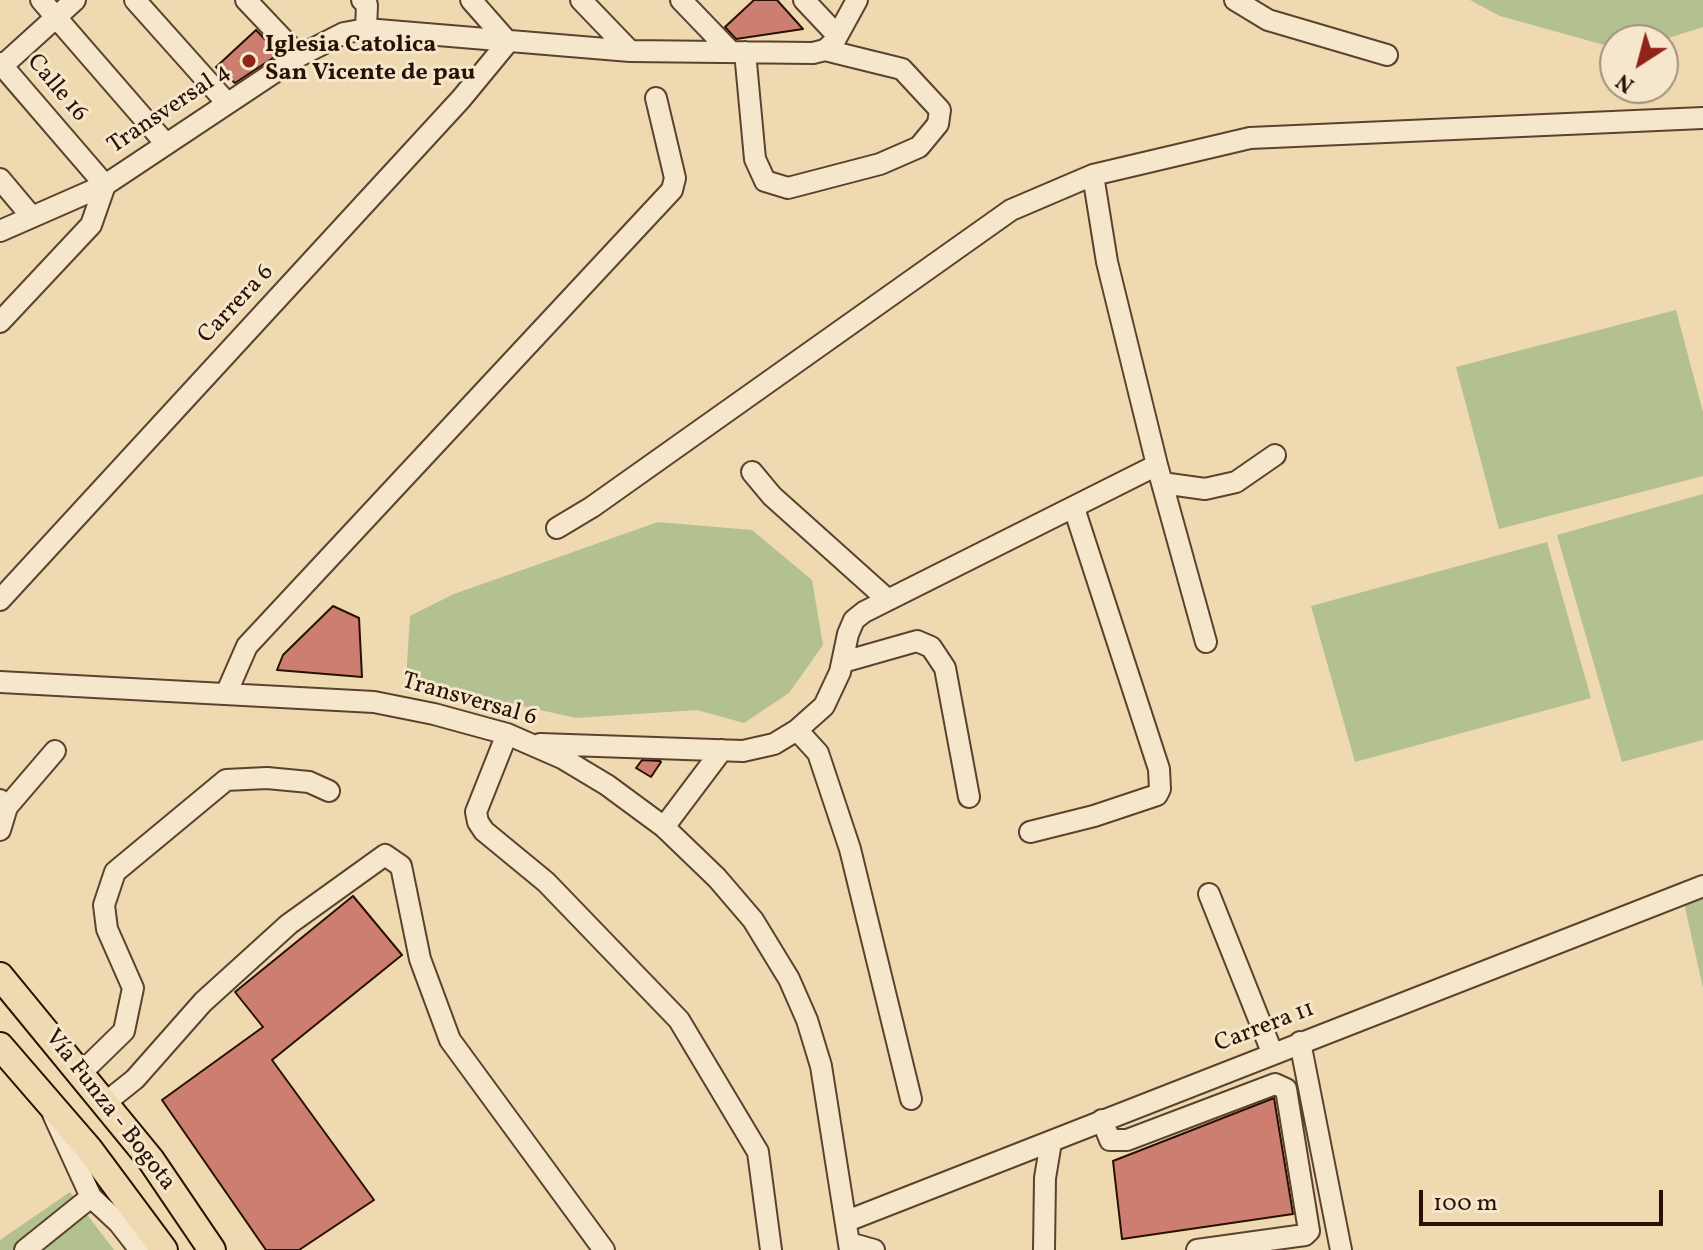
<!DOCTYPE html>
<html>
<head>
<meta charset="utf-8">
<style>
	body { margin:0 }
	#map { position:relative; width:1703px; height:1250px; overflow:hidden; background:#efd9b1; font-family:Vollkorn,serif }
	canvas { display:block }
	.north { position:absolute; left:1599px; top:24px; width:80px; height:80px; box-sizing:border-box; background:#f5e6cc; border:2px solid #a3907c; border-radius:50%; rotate:216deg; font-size:22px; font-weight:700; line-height:32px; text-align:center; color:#281003 }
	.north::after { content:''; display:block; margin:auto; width:28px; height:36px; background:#8f2418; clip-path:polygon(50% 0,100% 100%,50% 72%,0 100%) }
	.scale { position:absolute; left:1419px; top:1190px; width:244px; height:36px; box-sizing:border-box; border:4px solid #281003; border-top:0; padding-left:10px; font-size:24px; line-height:28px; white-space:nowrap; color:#281003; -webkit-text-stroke:6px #f5e6cc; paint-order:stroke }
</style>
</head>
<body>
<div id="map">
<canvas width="1703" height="1250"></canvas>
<div class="north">N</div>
<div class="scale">100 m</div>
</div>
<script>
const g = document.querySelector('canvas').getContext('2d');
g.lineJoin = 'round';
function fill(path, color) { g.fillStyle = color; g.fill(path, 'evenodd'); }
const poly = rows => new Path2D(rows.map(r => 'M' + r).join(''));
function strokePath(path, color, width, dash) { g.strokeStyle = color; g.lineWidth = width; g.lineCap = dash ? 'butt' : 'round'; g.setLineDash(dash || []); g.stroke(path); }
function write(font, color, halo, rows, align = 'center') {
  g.font = font + ' Vollkorn,serif'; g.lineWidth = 6; g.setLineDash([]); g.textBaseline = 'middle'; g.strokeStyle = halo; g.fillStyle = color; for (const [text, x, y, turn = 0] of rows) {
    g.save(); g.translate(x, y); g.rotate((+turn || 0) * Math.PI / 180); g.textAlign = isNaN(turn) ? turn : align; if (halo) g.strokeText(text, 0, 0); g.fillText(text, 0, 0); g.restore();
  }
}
fill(poly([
	[1470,0,1703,0,1703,27,1662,40,1615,40,1615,48,1500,16],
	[1676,310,1703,412,1703,476,1499,529,1456,367],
	[1703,494,1703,740,1622,762,1557,535],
	[658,522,752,530,812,580,823,645,789,693,744,723,697,710,576,718,406,680,410,616,454,594],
	[1547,542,1591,698,1355,762,1311,606],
	[1703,896,1703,988,1684,903],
	[70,1192,114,1250,0,1250,0,1240]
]), '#b3c090');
const building = poly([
	[754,0,777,0,803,29,736,39,725,27,754,0],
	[256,30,279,54,235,83,216,67,256,30],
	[333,606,359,618,362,677,277,670,283,655,333,606],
	[642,760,660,761,661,762,651,777,636,768,642,760],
	[353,896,402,955,272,1060,374,1200,299,1250,266,1250,162,1100,263,1027,235,992,353,896],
	[1274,1098,1293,1214,1122,1239,1113,1161,1274,1098]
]);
fill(building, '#cc7e70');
strokePath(building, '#281003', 2);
const minor = poly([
	[41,0,166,144],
	[135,0,227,103],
	[246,0,299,56],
	[362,0,367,5,366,29],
	[471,0,508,42],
	[581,0,630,51],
	[681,0,731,52],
	[804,0,836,34],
	[1235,0,1268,20,1387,55],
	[745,52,755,159,765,181,788,188,880,164,919,147,938,124,940,110,902,69,825,50],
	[0,63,105,185],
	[0,68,75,0],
	[0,179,32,217],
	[0,231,105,185,299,56,344,33,366,29,630,51,813,53,825,50,834,42,857,0],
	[0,322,91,225,105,185],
	[1157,465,1206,642],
	[752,472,772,496,888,600],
	[1162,483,1205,489,1236,482,1275,455],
	[557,528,592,507,1011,210,1093,175,1250,138,1703,118],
	[0,600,461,99,508,42],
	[843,662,917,641,931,647,945,668,969,797],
	[0,682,374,702,434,714,507,734,562,758,607,785,664,827,717,878,753,920,789,979,807,1020,821,1066,850,1250],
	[226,694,247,646,672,190,675,178,656,98],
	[797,730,818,753,850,849,911,1099],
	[507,734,476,812,478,822,484,831,546,882,679,1020,758,1152,771,1250],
	[540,744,743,751,774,744,797,730,824,706,840,672,848,634,854,620,864,612,1157,465,1107,262,1093,175],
	[0,800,7,807,0,830],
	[7,807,55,751],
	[664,827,722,750],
	[1030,832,1094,816,1157,795,1160,789,1159,769,1074,508],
	[1209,894,1272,1052],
	[1300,1042,1341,1250],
	[81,1073,124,1031,133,988,107,929,104,905,115,872,226,780,267,778,309,782,329,791],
	[105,1103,135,1079,203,1002,289,924,385,855,401,866,420,959,450,1040,604,1250],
	[53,1114,91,1197,119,1223,140,1250],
	[1102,1120,1110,1140,1127,1140,1275,1084,1286,1089,1309,1231,1305,1235,1197,1250],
	[847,1221,1703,886],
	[849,1243,874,1250],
	[25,1250,91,1197],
	[1044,1250,1045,1178,1051,1142]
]);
const major = poly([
	[0,976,151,1160,212,1250],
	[0,1046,89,1149,164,1250]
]);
strokePath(minor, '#5a422e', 24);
strokePath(major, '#281003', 30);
strokePath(minor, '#f5e6cc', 20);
strokePath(major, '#efd9b1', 26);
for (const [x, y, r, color] of [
	[249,61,8,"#8f2418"]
]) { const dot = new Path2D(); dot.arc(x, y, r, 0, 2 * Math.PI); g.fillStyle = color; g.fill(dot); strokePath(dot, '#f5e6cc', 3); }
write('bold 24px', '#281003', '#f5e6cc', [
	["Iglesia Catolica",265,47],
	["San Vicente de pau",265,75]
], 'left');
write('24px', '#281003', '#f5e6cc', [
	["Calle 16",56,89,50],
	["Transversal 4",170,110,-34],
	["Carrera 6",237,305,-47],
	["Transversal 6",469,701,16],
	["Carrera 11",1265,1028,-21],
	["Vía Funza - Bogota",109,1111,52]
]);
</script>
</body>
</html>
